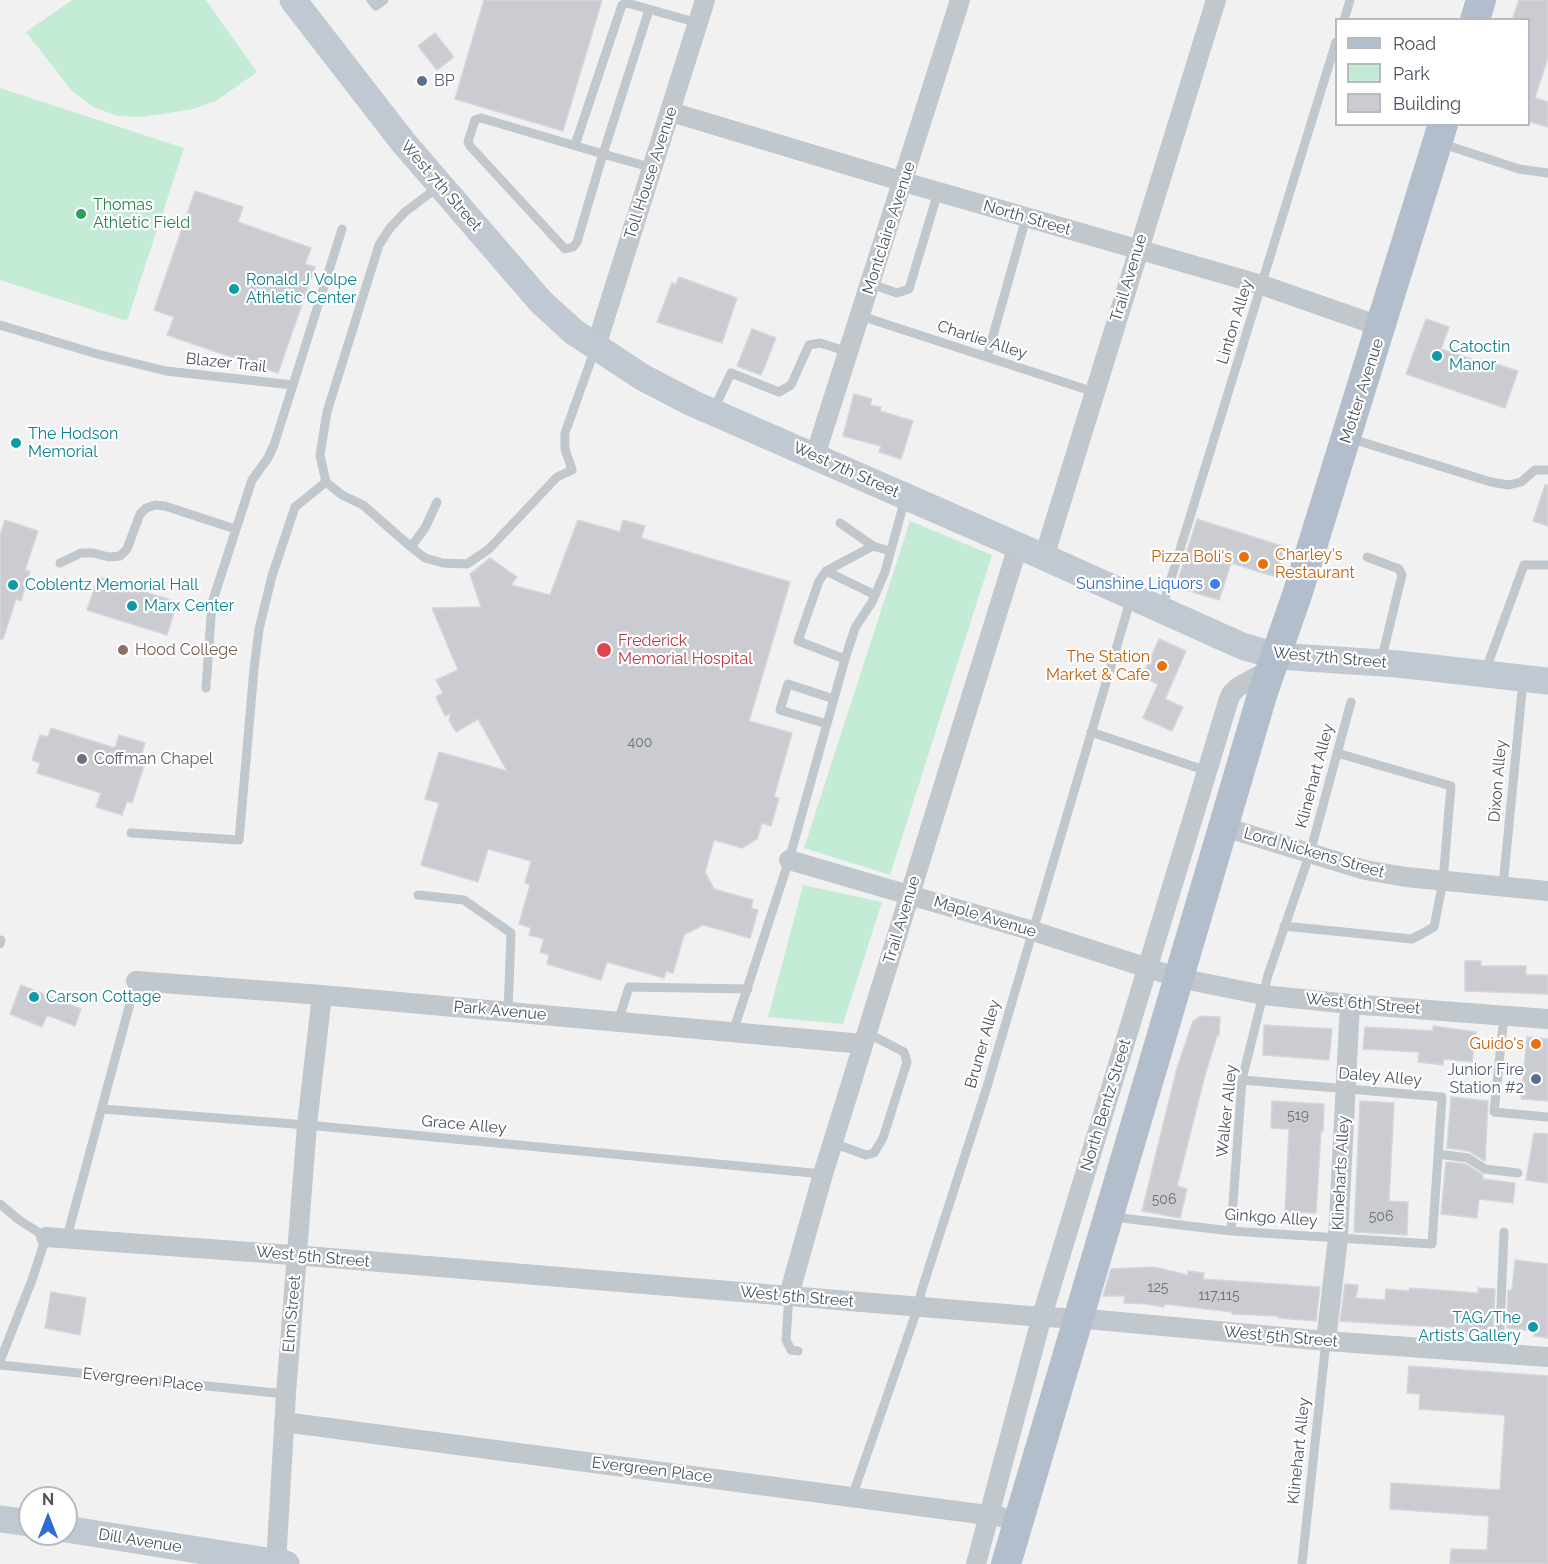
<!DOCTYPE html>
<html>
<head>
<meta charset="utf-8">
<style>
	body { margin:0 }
	#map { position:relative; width:1548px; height:1564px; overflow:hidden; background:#f2f1f1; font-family:Raleway,sans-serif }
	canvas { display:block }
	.legend { position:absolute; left:1335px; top:18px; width:195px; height:108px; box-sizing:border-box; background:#fff; border:2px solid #b7babe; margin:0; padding:8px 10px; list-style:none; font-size:18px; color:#4a535c }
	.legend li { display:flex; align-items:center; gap:12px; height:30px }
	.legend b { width:30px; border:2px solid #b7babe }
	.north { position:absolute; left:18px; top:1486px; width:60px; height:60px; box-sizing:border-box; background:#fff; border:2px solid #b7babe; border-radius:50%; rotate:0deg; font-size:16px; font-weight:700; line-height:24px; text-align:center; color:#4a535c }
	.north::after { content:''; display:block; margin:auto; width:21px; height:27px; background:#2d6cd0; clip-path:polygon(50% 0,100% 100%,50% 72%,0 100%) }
</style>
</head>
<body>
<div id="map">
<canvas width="1548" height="1564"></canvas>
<ul class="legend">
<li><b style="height:8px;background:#b3becc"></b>Road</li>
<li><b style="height:16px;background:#c4ebd5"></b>Park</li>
<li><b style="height:16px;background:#cbccd2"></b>Building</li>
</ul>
<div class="north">N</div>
</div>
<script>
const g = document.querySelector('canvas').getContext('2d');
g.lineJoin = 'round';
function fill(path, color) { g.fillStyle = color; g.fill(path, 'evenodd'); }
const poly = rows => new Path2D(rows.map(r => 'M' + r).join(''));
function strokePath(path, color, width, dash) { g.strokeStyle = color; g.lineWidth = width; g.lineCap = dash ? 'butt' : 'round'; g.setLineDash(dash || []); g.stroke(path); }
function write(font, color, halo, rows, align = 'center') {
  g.font = font + ' Raleway,sans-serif'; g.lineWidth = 4.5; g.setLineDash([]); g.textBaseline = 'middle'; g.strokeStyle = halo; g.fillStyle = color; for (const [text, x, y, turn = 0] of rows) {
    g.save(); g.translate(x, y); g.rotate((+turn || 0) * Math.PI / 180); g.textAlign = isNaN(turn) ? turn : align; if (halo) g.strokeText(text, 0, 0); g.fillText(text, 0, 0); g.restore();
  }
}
fill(poly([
	[72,0,206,0,257,72,216,101,193,109,143,117,118,116,93,107,72,91,26,32],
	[0,88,184,148,127,321,0,280],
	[910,521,992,555,890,875,804,848],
	[803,885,882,902,843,1024,768,1017]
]), '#c4ebd5');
const building = poly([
	[484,0,602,0,563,131,455,99,484,0],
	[1519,0,1548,0,1548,57,1535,98,1548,102,1548,127,1528,121,1528,20,1512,20,1519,0],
	[435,33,454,57,437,70,418,46,435,33],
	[195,191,243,207,238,222,311,248,305,264,315,267,278,373,167,335,174,317,154,310,195,191],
	[679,277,737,298,722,343,657,322,672,283,676,285,679,277],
	[1426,319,1449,327,1441,349,1495,367,1496,364,1518,371,1505,408,1406,374,1426,319],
	[752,329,776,338,761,375,737,366,752,329],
	[854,394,872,399,870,405,881,407,880,411,913,421,901,459,879,452,881,446,843,436,854,394],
	[1545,485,1548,485,1548,526,1533,521,1545,485],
	[1197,519,1285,547,1276,577,1231,563,1219,600,1176,587,1197,519],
	[5,520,38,531,25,570,30,571,21,601,16,599,3,639,0,639,0,535,5,520],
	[578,520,620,532,623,520,645,526,641,538,790,582,749,721,792,733,774,797,779,798,771,826,762,823,757,839,742,848,714,840,705,872,714,889,753,900,751,908,758,910,750,938,703,925,684,935,673,973,666,971,664,978,607,962,601,980,547,964,549,955,540,952,544,939,529,935,531,928,519,924,530,885,525,883,531,861,488,849,478,882,421,865,439,803,425,799,439,752,507,771,478,719,456,732,449,720,451,713,445,716,436,697,443,693,436,680,458,670,432,608,481,607,470,574,490,558,517,577,511,585,550,595,578,520],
	[98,577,177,602,167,635,87,610,98,577],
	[1159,639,1186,651,1165,699,1183,707,1172,731,1143,718,1158,684,1142,677,1159,639],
	[51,728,115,748,119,735,145,743,141,757,146,759,132,803,127,801,122,815,96,807,101,793,37,773,40,763,32,760,36,747,40,735,48,737,51,728],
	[1465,961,1481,961,1481,966,1526,966,1526,975,1548,975,1548,994,1465,991,1465,961],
	[21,985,81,1009,75,1026,47,1015,42,1027,10,1014,21,985],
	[1201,1016,1220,1017,1219,1036,1217,1036,1205,1075,1177,1186,1187,1189,1180,1218,1142,1211,1177,1068,1193,1021,1201,1016],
	[1264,1025,1332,1029,1329,1060,1263,1055,1264,1025],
	[1433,1026,1476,1032,1472,1062,1444,1059,1443,1065,1418,1062,1419,1052,1363,1049,1365,1027,1433,1031,1433,1026],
	[1527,1037,1548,1039,1548,1101,1521,1099,1527,1037],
	[1451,1097,1488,1101,1485,1161,1469,1151,1447,1148,1451,1097],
	[1272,1101,1324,1104,1323,1131,1321,1131,1316,1213,1285,1212,1289,1129,1271,1128,1272,1101],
	[1360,1101,1394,1103,1389,1201,1408,1202,1407,1235,1354,1232,1360,1101],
	[1534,1133,1548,1134,1548,1183,1526,1180,1534,1133],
	[1446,1162,1466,1164,1483,1175,1483,1179,1515,1183,1513,1203,1479,1199,1477,1218,1441,1214,1446,1162],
	[1515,1260,1548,1264,1548,1338,1534,1336,1534,1331,1507,1328,1508,1290,1512,1290,1515,1260],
	[1153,1267,1188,1275,1188,1271,1204,1273,1203,1279,1320,1287,1316,1321,1278,1318,1278,1316,1232,1314,1232,1312,1164,1304,1164,1307,1146,1304,1124,1303,1125,1296,1103,1296,1111,1269,1153,1267],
	[1345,1284,1358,1285,1356,1298,1385,1300,1386,1289,1409,1291,1410,1288,1478,1293,1478,1288,1495,1289,1493,1330,1475,1329,1475,1335,1453,1333,1453,1328,1340,1321,1345,1284],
	[51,1292,86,1298,80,1335,45,1328,51,1292],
	[1409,1366,1548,1376,1548,1564,1450,1564,1451,1549,1487,1550,1489,1516,1390,1509,1391,1483,1500,1490,1505,1415,1419,1409,1420,1394,1407,1393,1409,1366]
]);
fill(building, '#cbccd2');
strokePath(building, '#d5d6db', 1.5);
strokePath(poly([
	[371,0,376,6,384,0],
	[649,10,603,154,653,168],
	[1344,20,1350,0],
	[481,118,603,154,577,242,573,247,565,249,470,146,468,142,475,120,481,118],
	[1440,143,1519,169,1548,173],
	[575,145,622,5,627,3,698,23],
	[871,284,897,293,909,289,938,192],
	[861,316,1094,392],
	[0,325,97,354,166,371,293,385,342,229],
	[987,357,1026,218],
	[713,411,731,373,779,392,791,385,809,345,820,343,849,352],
	[1349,438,1491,482,1509,485,1521,482,1535,470,1548,470],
	[326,482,320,455,327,412,379,245,390,228,405,212,438,187],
	[326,482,342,495,363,505,411,547,425,528,437,502],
	[840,523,873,546,890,551],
	[411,547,425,558,443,563,467,564,489,549,557,477,572,470,565,449,565,433,595,349],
	[1367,557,1399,569,1402,575,1381,661],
	[60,563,81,553,93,553,109,557,120,556,127,549,140,514,146,508,155,505,165,506,235,529],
	[826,571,875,595],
	[1162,608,1336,42],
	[845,659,798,641,819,581,826,571,873,546],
	[1485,672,1524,565,1548,565],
	[206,688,212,603,252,480,268,458,274,445,293,385],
	[827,724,780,710,788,684,834,699],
	[1091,732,1207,771],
	[131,833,239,840,254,669,259,629,272,576,295,507,326,482],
	[1503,886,1523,681],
	[418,895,464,900,511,933,508,1012],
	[1284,926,1412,939,1434,927,1443,881,1451,786,1337,753],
	[0,944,1,940],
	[1504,1016,1494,1112,1547,1117],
	[618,1022,629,987,748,989],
	[733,1032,789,860,845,659,855,628,872,602,885,572,905,499],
	[102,1109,307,1125,823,1174],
	[833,1143,866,1155,874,1153,883,1138,907,1062,904,1052,867,1033],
	[1438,1154,1468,1158,1485,1169,1518,1173],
	[0,1204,19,1220,46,1237,32,1280,0,1361],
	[1113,1217,1231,1231,1432,1244,1442,1097,1242,1080],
	[1231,1231,1242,1080,1268,975,1310,853,1351,702],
	[67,1237,136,981],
	[789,1295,786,1340,791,1350,798,1351],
	[1499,1354,1504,1232],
	[0,1365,286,1394],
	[852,1497,918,1307,922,1289,986,1090,1131,598],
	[1302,1564,1326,1341]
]), '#c0c7cd', 9);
strokePath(poly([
	[671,112,904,182,1262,285,1382,327],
	[596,346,705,0],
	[815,456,960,0],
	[1044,557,1216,0],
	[1224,827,1365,870,1406,877,1548,891],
	[789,860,1033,931,1179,978,1263,995,1350,1004,1548,1019],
	[136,981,322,995,863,1044],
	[46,1237,319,1257,1030,1316,1098,1320,1326,1341,1548,1357],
	[789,1295,823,1174,1018,546],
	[1326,1341,1338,1238,1350,1004],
	[284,1422,1002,1517],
	[276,1563,286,1394,307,1125,322,995],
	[976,1564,1042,1316,1228,702,1231,694,1238,687,1271,669]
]), '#c0c7cd', 20);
strokePath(poly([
	[293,0,403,142,541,302,574,332,642,377,692,403,1044,557,1242,646,1276,656,1398,664,1548,681],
	[0,1519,30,1523],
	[66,1529,286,1564]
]), '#c0c8d2', 27);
strokePath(poly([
	[1475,20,1481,0],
	[1006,1564,1263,692,1297,595,1443,124]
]), '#b3becc', 30);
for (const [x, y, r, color] of [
	[422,81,6,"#5c6f8a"],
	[81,214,6,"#2e9e5b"],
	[234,289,6,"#0f9aa8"],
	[1437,356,6,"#0f9aa8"],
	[16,443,6,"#0f9aa8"],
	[1244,557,6,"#e8710a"],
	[1263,564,6,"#e8710a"],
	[1215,584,6,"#3f7fe0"],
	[13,585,6,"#0f9aa8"],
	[132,606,6,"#0f9aa8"],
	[123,650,6,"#8d6e63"],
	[604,650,8,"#e0444e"],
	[1162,666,6,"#e8710a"],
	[82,759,6,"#6b7280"],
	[34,997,6,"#0f9aa8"],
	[1536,1044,6,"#e8710a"],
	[1536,1079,6,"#5c6f8a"],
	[1533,1327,6,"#0f9aa8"]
]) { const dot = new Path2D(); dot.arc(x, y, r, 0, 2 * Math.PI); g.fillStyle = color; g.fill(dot); strokePath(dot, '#fff', 2); }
write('14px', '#6a717a', null, [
	["400",640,743],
	["519",1298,1116],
	["506",1164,1200],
	["506",1381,1217],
	["125",1158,1288],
	["117,115",1219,1296]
]);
write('16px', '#4e5e75', '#fff', [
	["BP",434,81],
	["Junior Fire",1524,1070,"right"],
	["Station #2",1524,1088,"right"]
], 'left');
write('16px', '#4a535c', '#fff', [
	["Toll House Avenue",651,173,-72],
	["West 7th Street",441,186,49],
	["North Street",1027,218,16],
	["Montclaire Avenue",889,228,-72],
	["Trail Avenue",1129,278,-73],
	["Linton Alley",1235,322,-73],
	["Charlie Alley",982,340,18],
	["Blazer Trail",226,363,6],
	["Motter Avenue",1362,391,-72],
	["West 7th Street",846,470,24],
	["West 7th Street",1330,658,5],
	["Klinehart Alley",1315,776,-75],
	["Dixon Alley",1498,781,-85],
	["Lord Nickens Street",1314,853,16],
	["Maple Avenue",985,917,17],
	["Trail Avenue",902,920,-73],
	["West 6th Street",1363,1004,5],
	["Park Avenue",500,1011,5],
	["Bruner Alley",983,1044,-74],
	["Daley Alley",1380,1077,5],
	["North Bentz Street",1106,1105,-73],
	["Walker Alley",1227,1111,-84],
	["Grace Alley",464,1125,5],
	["Klineharts Alley",1341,1173,-87],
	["Ginkgo Alley",1271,1218,4],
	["West 5th Street",313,1257,5],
	["West 5th Street",797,1297,5],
	["Elm Street",292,1314,-85],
	["West 5th Street",1281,1337,5],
	["Evergreen Place",143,1380,6],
	["Klinehart Alley",1299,1451,-84],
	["Evergreen Place",652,1470,7],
	["Dill Avenue",140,1541,9]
]);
write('16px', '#27864d', '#fff', [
	["Thomas",93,205],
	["Athletic Field",93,223]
], 'left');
write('16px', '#0d838f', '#fff', [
	["Ronald J Volpe",246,280],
	["Athletic Center",246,298],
	["Catoctin",1449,347],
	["Manor",1449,365],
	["The Hodson",28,434],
	["Memorial",28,452],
	["Coblentz Memorial Hall",25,585],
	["Marx Center",144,606],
	["Carson Cottage",46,997],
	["TAG/The",1521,1318,"right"],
	["Artists Gallery",1521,1336,"right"]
], 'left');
write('16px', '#c56008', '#fff', [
	["Charley's",1275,555,"left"],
	["Restaurant",1275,573,"left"],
	["Pizza Boli's",1232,557],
	["The Station",1150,657],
	["Market & Cafe",1150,675],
	["Guido's",1524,1044]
], 'right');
write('16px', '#366cbe', '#fff', [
	["Sunshine Liquors",1203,584]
], 'right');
write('16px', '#be3a42', '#fff', [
	["Frederick",618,641],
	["Memorial Hospital",618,659]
], 'left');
write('16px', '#785e54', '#fff', [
	["Hood College",135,650]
], 'left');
write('16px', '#5b616d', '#fff', [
	["Coffman Chapel",94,759]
], 'left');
</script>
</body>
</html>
